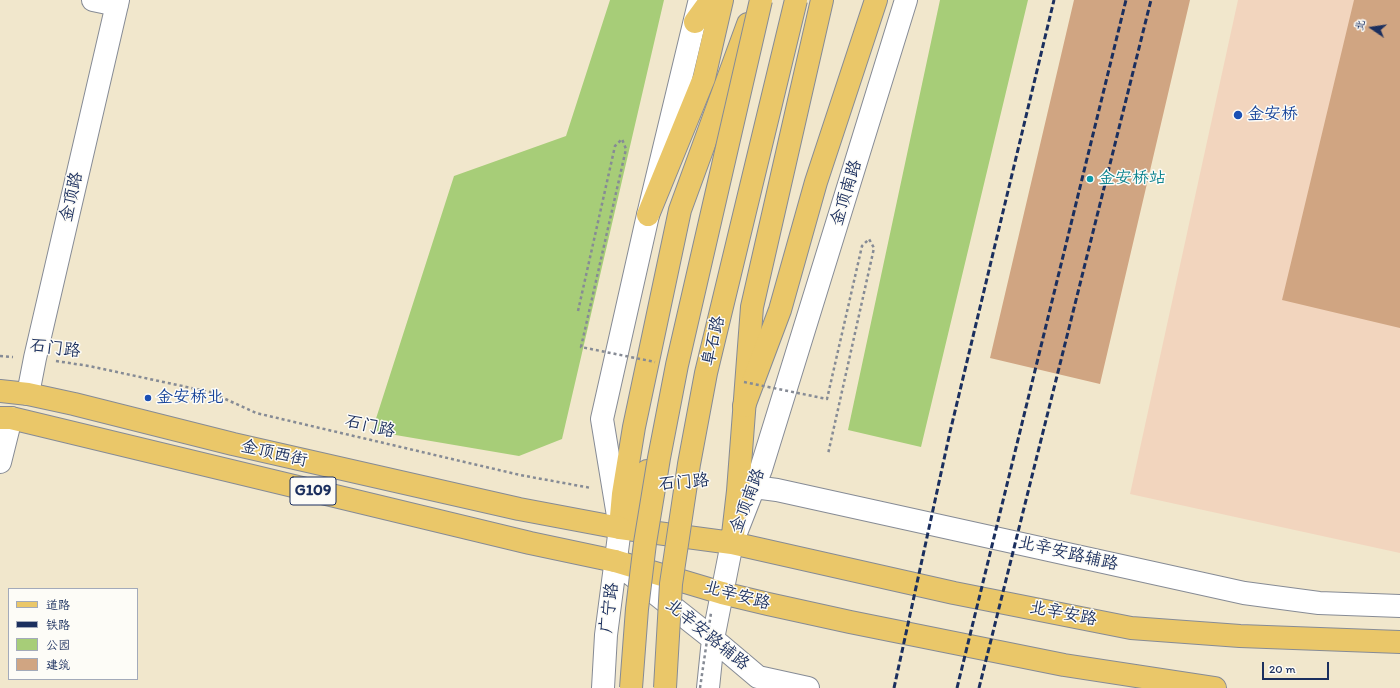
<!DOCTYPE html>
<html>
<head>
<meta charset="utf-8">
<style>
	body { margin:0 }
	#map { position:relative; width:1400px; height:688px; overflow:hidden; background:#f1e7cc; font-family:Itim,"LXGW WenKai TC",sans-serif }
	canvas { display:block }
	.legend { position:absolute; left:8px; top:588px; width:130px; height:92px; box-sizing:border-box; background:#fdfcf7; border:1px solid #a3aaba; margin:0; padding:5px 7px; list-style:none; font-size:12px; color:#1b2f5e }
	.legend li { display:flex; align-items:center; gap:8px; height:20px }
	.legend b { width:20px; border:1px solid #a3aaba }
	.north { position:absolute; left:1352px; top:8px; width:40px; height:40px; -webkit-text-stroke:3px #fdfcf7; paint-order:stroke; rotate:283deg; font-size:11px; font-weight:700; line-height:16px; text-align:center; color:#1b2f5e }
	.north::after { content:''; display:block; margin:auto; width:14px; height:18px; background:#1b2f5e; clip-path:polygon(50% 0,100% 100%,50% 72%,0 100%) }
	.scale { position:absolute; left:1262px; top:662px; width:67px; height:18px; box-sizing:border-box; border:2px solid #1b2f5e; border-top:0; padding-left:5px; font-size:12px; line-height:14px; white-space:nowrap; color:#1b2f5e; -webkit-text-stroke:3px #fdfcf7; paint-order:stroke }
</style>
</head>
<body>
<div id="map">
<canvas width="1400" height="688"></canvas>
<ul class="legend">
<li><b style="height:5px;background:#eac769"></b>道路</li>
<li><b style="height:5px;background:#1b2f5e"></b>铁路</li>
<li><b style="height:11px;background:#a7cd78"></b>公园</li>
<li><b style="height:11px;background:#d0a582"></b>建筑</li>
</ul>
<div class="north">北</div>
<div class="scale">20 m</div>
</div>
<script>
const g = document.querySelector('canvas').getContext('2d');
g.lineJoin = 'round';
function fill(path, color) { g.fillStyle = color; g.fill(path, 'evenodd'); }
const poly = rows => new Path2D(rows.map(r => 'M' + r).join(''));
function strokePath(path, color, width, dash) { g.strokeStyle = color; g.lineWidth = width; g.lineCap = dash ? 'butt' : 'round'; g.setLineDash(dash || []); g.stroke(path); }
function write(font, color, halo, rows, align = 'center') {
  g.font = font + ' Itim,"LXGW WenKai TC",sans-serif'; g.lineWidth = 3; g.setLineDash([]); g.textBaseline = 'middle'; g.strokeStyle = halo; g.fillStyle = color; for (const [text, x, y, turn = 0] of rows) {
    g.save(); g.translate(x, y); g.rotate((+turn || 0) * Math.PI / 180); g.textAlign = isNaN(turn) ? turn : align; if (halo) g.strokeText(text, 0, 0); g.fillText(text, 0, 0); g.restore();
  }
}
fill(poly([
	[1238,0,1400,0,1400,553,1130,494]
]), '#f2d5be');
fill(poly([
	[610,0,664,0,562,439,519,456,372,431,454,176,566,136],
	[940,0,1028,0,921,447,848,430]
]), '#a7cd78');
fill(poly([
	[1074,0,1190,0,1100,384,990,358],
	[1354,0,1400,0,1400,328,1282,300]
]), '#d0a582');
const tertiary = poly([
	[93,0,117,5],
	[28,394,35,358,118,0],
	[0,462,11,418],
	[740,491,754,487,777,490,1244,593,1319,603,1400,606],
	[627,571,713,639,758,677,808,688],
	[603,688,606,635,620,528,602,419,648,215,699,3],
	[708,688,713,639,732,543,761,469,906,0]
]);
const primary = poly([
	[620,528,732,543,954,593,1131,628,1240,636,1400,642],
	[620,528,642,499,647,471],
	[620,528,623,494,634,427,680,210,748,24],
	[732,543,738,491,752,307,822,0],
	[615,561,722,593,768,604,850,622,1064,665,1215,688]
]);
const trunk = poly([
	[695,22,711,0],
	[648,215,704,78,722,0],
	[0,391,28,394,74,404,233,444,519,509,620,528],
	[744,406,780,310,816,182,876,0],
	[0,418,11,418,530,543,615,561]
]);
strokePath(tertiary, '#868b95', 24);
strokePath(primary, '#868b95', 24);
strokePath(trunk, '#868b95', 24);
strokePath(poly([
	[0,356,13,357],
	[56,361,89,366,210,392,256,413,520,475,591,488]
]), '#868b95', 2.5, [3, 3]);
strokePath(tertiary, '#fff', 22);
strokePath(primary, '#eac769', 22);
strokePath(trunk, '#eac769', 22);
strokePath(poly([
	[894,688,950,432,1054,0],
	[957,688,1126,0],
	[979,688,1151,0]
]), '#1b2f5e', 3, [6, 3]);
const trunkBridge = poly([
	[631,688,637,609,645,543,659,458,677,365,761,0],
	[665,688,671,584,689,464,706,373,796,0]
]);
strokePath(trunkBridge, '#868b95', 24, []);
strokePath(poly([
	[578,311,615,146,622,139,626,149,581,347,655,362],
	[744,382,827,399,862,246,869,239,874,248,828,454],
	[700,688,711,613]
]), '#868b95', 2.5, [3, 3]);
strokePath(trunkBridge, '#eac769', 22);
for (const [x, y, r, color] of [
	[1238,115,5,"#1a4fb4"],
	[1090,179,4,"#0f9aa8"],
	[148,398,4,"#1a4fb4"]
]) { const dot = new Path2D(); dot.arc(x, y, r, 0, 2 * Math.PI); g.fillStyle = color; g.fill(dot); strokePath(dot, '#fdfcf7', 1.5); }
for (const [x, y, w] of [
	[313,491,46]
]) { const box = new Path2D(); box.roundRect(x - w / 2, y - 14, w, 28, 3); g.fillStyle = '#fdfcf7'; g.fill(box); strokePath(box, '#1b2f5e', 1); }
write('bold 16px', '#1b2f5e', null, [
	["G109",313,491]
]);
write('17px', '#164399', '#fdfcf7', [
	["金安桥",1247,115],
	["金安桥北",156,398]
], 'left');
write('17px', '#0d838f', '#fdfcf7', [
	["金安桥站",1098,179]
], 'left');
write('17px', '#1b2f5e', '#fdfcf7', [
	["金顶南路",847,193,-73],
	["金顶路",72,197,-77],
	["阜石路",714,341,-77],
	["石门路",55,349,7],
	["石门路",370,427,13],
	["金顶西街",274,454,13],
	["石门路",684,483,-5],
	["金顶南路",748,501,-69],
	["北辛安路辅路",1068,554,13],
	["北辛安路",737,596,15],
	["广宁路",610,608,-83],
	["北辛安路",1063,614,11],
	["北辛安路辅路",707,635,39]
]);
</script>
</body>
</html>
